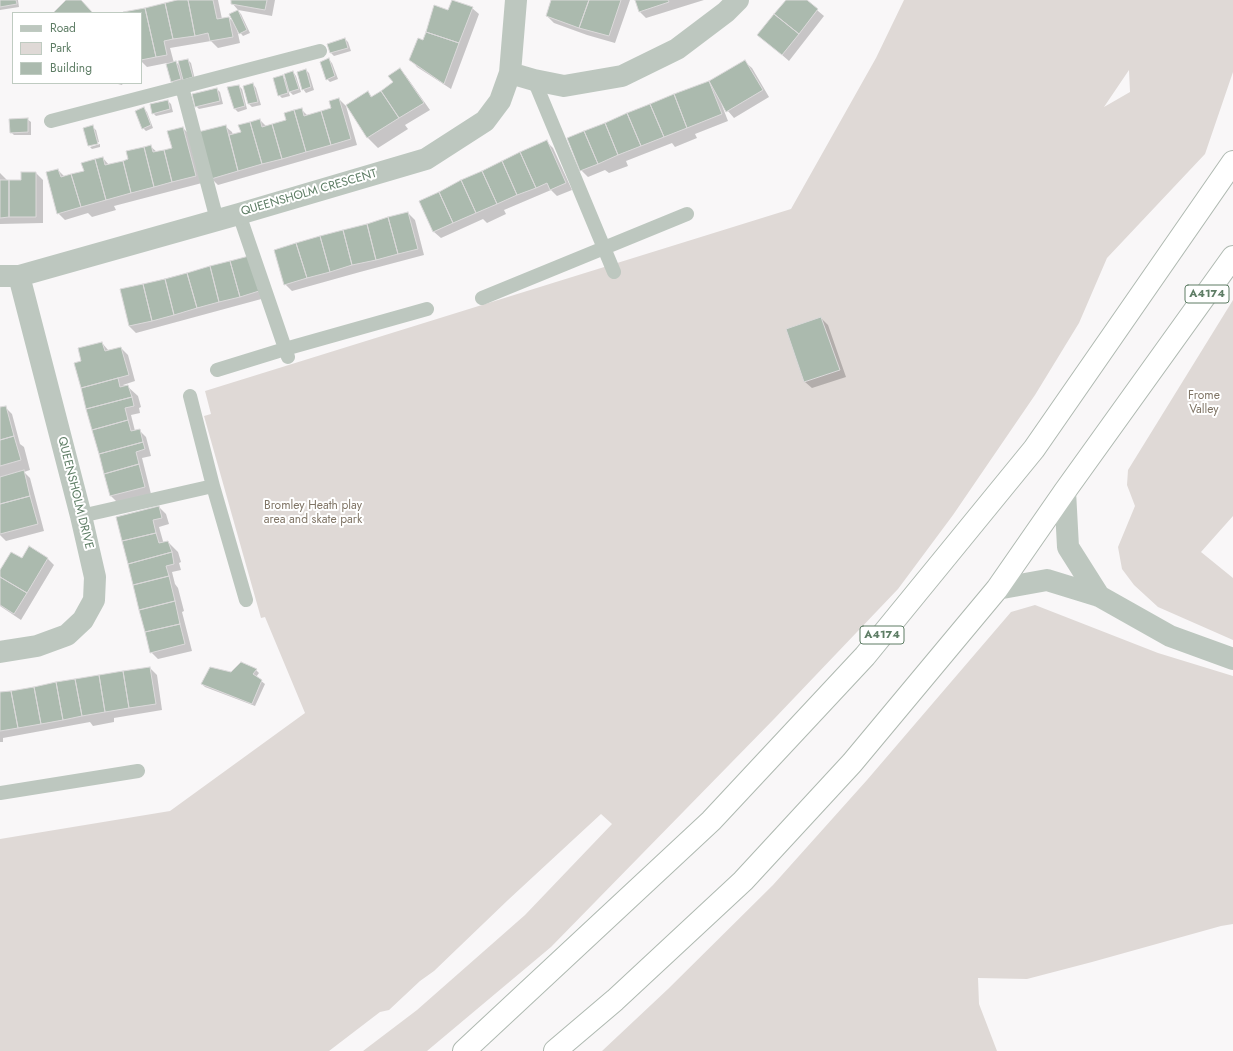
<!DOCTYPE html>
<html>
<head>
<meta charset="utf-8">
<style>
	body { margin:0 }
	#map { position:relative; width:1233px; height:1051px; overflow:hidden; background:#f9f7f8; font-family:Jost,sans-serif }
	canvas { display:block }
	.legend { position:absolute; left:12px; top:12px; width:130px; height:72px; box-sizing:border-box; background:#fff; border:1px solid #bfcbc1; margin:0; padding:5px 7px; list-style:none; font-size:12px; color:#5e7d65 }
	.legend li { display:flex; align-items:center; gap:8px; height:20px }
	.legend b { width:20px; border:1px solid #bfcbc1 }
</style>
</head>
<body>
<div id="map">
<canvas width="1233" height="1051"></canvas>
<ul class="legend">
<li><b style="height:5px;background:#bdc7bf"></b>Road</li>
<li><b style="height:11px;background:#dfd9d6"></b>Park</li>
<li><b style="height:11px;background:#abbaae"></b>Building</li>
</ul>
</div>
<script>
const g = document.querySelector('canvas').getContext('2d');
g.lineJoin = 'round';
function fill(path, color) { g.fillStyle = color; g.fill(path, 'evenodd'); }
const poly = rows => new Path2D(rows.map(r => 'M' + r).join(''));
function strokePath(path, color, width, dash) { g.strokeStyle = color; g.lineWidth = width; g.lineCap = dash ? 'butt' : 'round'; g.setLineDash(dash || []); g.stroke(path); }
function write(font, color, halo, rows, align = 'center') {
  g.font = font + ' Jost,sans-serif'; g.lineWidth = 4; g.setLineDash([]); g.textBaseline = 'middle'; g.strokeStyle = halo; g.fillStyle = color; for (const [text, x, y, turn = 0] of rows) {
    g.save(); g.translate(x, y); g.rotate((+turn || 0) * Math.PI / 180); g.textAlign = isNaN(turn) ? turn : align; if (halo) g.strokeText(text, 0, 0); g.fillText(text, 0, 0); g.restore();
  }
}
fill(poly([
	[904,0,1233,0,1233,72,1205,154,1107,258,1079,323,1035,395,953,515,898,589,774,719,551,947,427,1051,363,1051,417,1010,525,915,612,824,601,814,508,900,434,971,420,981,389,1010,380,1012,329,1051,0,1051,0,839,170,811,305,713,265,617,261,618,204,416,211,414,205,391,791,209,876,58],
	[1129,70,1130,92,1104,107],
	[1233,300,1233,516,1201,552,1233,578,1233,640,1158,607,1134,585,1122,569,1118,547,1135,506,1127,485,1128,470],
	[1035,605,1158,653,1233,676,1233,924,1221,926,1092,962,1027,979,978,978,979,1004,997,1051,602,1051,668,989,773,885,867,780,1011,612]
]), '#dfd9d6');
fill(poly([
	[0,0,18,0,19,7,0,10],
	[181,0,218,0,222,19,229,18,235,23,238,11,241,14,250,33,243,36,237,29,240,43,218,48,211,41,170,48,174,63,176,62,181,67,188,60,191,63,195,80,187,82,182,77,184,82,175,84,172,81,167,63,147,67,141,61,141,13,124,13],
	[232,0,275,0,272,16,238,10,232,3],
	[552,0,630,0,615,43,587,35,554,23,547,16],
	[636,0,704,0,646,18,640,12],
	[788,0,805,0,824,16,789,61,759,35],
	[472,8,479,14,451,89,417,67,411,60,423,41,449,12],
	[345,39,348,42,351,51,334,56,331,53,329,45],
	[329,60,332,63,338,79,330,82,327,79],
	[745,62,752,68,769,97,734,118,721,103,728,121,695,134,697,138,675,147,672,143,626,161,628,166,609,173,605,170,588,177,581,170,674,95,710,82],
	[306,70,309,73,314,90,306,93,303,89],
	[400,70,406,76,430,110,405,125,408,129,378,148,368,138,347,105,368,92,373,98,394,83],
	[293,72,296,76,301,92,293,95,288,90,290,96,282,98,279,95,282,76,287,81],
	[114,83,123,83,122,85],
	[253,84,256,88,261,105,252,107,249,104,245,87],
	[239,86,242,89,247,109,238,112,235,109],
	[217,89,220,92,223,104,199,109,196,106],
	[339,99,346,106,357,145,218,185,211,178,225,126,232,132,233,135,242,133,260,120,267,127,287,121,301,109,308,116,332,109],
	[168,101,171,104,173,112,156,116,153,113],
	[144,109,147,112,153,128,146,131,143,128],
	[27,119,31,122,31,135,14,135,11,132],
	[92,127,96,130,99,142,90,145,90,146,84,129],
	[183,128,190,135,202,183,114,206,116,210,92,217,88,213,65,220,58,213,58,170,65,177,85,171,103,158,109,165,130,160,150,146,157,152,173,149],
	[547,142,553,148,572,190,557,196,551,190,504,210,506,214,487,223,483,219,441,238,434,232,420,202],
	[100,144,100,147,92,149,90,147],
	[0,173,7,180,22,181,36,173,43,180,43,223,0,224],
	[408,213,415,220,424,255,360,272,292,291,285,284],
	[249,257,265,298,136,333,129,326,121,290],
	[821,318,828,325,846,377,812,388,805,382,787,330],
	[102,343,109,351,121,348,128,355,135,381,123,385,125,386,127,386,138,396,141,407,139,408,140,413,131,415,135,431,139,430,146,437,151,456,142,458,151,494,118,503,111,496,82,387,82,361],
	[5,407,12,414,20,444,24,447,30,470,24,472,30,478,44,531,6,541,0,535,0,408],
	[159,507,166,514,169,524,159,527,163,541,164,543,168,542,178,552,181,562,179,563,181,570,172,572,175,584,178,588,184,611,182,612,192,651,158,659,151,652,124,542],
	[22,559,48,559,54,565,21,620,0,606,0,572],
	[150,668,157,675,162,710,114,718,114,722,93,726,90,722,3,738,3,742,0,742,0,693],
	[256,670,259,673,256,677,265,684,255,706,205,687,202,684,231,673]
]), '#0003');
const building = poly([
	[0,0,16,0,17,4,0,7,0,0],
	[66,0,81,0,92,12,90,13,53,13,66,0],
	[177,0,188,0,195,36,173,39,165,3,177,0],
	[188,0,213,0,217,19,229,17,233,37,210,41,208,33,195,36,188,0],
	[231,0,267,0,265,10,231,4,231,0],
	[452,0,473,7,459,43,426,32,434,5,448,10,452,0],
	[551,0,589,0,579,28,546,16,551,0],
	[589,0,621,0,609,36,579,28,589,0],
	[635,0,668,0,669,2,639,12,635,0],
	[786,0,807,0,818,9,799,34,774,14,786,0],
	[165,3,173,39,164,41,167,55,156,57,145,8,165,3],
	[145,8,156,57,141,60,141,13,123,13,123,12,145,8],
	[238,10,247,30,239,34,229,14,238,10],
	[774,14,799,34,782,55,757,35,774,14],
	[426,32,459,43,444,84,409,60,418,38,423,40,426,32],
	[345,38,348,48,330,53,327,44,345,38],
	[329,58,335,76,326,80,320,62,329,58],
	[188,59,193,77,183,80,178,61,188,59],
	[745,60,763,90,726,112,709,81,745,60],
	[176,61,181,79,171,82,166,64,176,61],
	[400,68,424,103,399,118,381,91,393,82,388,76,400,68],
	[306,69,311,87,302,90,297,72,306,69],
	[293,71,299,89,289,92,284,74,293,71],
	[283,75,288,93,278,96,273,78,283,75],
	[709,81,722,114,687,128,674,94,709,81],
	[253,83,258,102,248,104,243,86,253,83],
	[239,85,245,106,234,109,227,87,239,85],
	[217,88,220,101,195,107,192,94,217,88],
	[368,91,371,97,381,91,399,118,367,138,346,105,368,91],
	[674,94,687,128,664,137,650,104,674,94],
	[339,98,351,139,331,145,321,111,331,108,329,101,339,98],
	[168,100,170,109,152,114,150,104,168,100],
	[650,104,664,137,641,146,627,113,650,104],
	[144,107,151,125,142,129,135,111,144,107],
	[302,108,304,116,321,111,331,145,306,152,294,110,302,108],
	[294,110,306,152,282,159,272,124,286,120,284,113,294,110],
	[627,113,641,146,618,155,605,123,627,113],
	[28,118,28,132,10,133,9,119,28,118],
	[260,119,262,127,272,124,282,159,262,164,250,122,260,119],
	[250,122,262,164,238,171,229,135,241,132,238,125,250,122],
	[605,123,618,155,598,164,584,131,605,123],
	[93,125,98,144,88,146,83,128,93,125],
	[226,125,238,171,211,179,198,132,226,125],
	[183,127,196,176,172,182,164,150,172,148,167,131,183,127],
	[584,131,598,164,580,171,567,138,584,131],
	[547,140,566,183,550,190,547,183,536,188,520,152,547,140],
	[151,145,153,152,164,150,172,182,154,187,144,147,151,145],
	[144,147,154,187,131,193,123,161,128,159,126,151,144,147],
	[520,152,536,188,517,195,502,161,520,152],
	[103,157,105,165,123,161,131,193,106,200,95,159,103,157],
	[95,159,106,200,81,207,71,174,84,171,81,163,95,159],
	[502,161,517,195,497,204,482,171,502,161],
	[58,169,61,177,71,174,81,207,57,214,46,172,58,169],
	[482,171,497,204,476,213,461,180,482,171],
	[21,172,36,172,36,217,9,217,9,180,21,180,21,172],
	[0,180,9,180,9,217,0,218,0,180],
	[461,180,476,213,453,223,439,192,461,180],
	[439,192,453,223,433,232,419,201,439,192],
	[408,212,418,249,398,254,388,217,408,212],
	[388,217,398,254,376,260,367,224,388,217],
	[367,224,376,260,352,265,343,230,367,224],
	[343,230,352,265,330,272,320,236,343,230],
	[320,236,330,272,307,278,296,243,320,236],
	[296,243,307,278,284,285,274,250,296,243],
	[249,256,259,291,240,297,230,261,249,256],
	[230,261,240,297,219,302,210,266,230,261],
	[210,266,219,302,197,308,187,273,210,266],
	[187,273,197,308,174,315,165,279,187,273],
	[165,279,174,315,152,321,143,284,165,279],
	[143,284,152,321,129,326,120,289,143,284],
	[821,317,840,370,804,382,786,329,821,317],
	[102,342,105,351,121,347,129,375,81,388,74,363,81,361,78,348,102,342],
	[118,378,120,387,128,385,132,397,86,409,81,388,118,378],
	[132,397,134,406,125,408,128,420,92,430,86,409,132,397],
	[6,406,14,436,0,440,0,407,6,406],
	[128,420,131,431,140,429,143,442,99,454,92,430,128,420],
	[14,436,21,460,0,466,0,440,14,436],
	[143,442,145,449,136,452,139,464,104,474,99,454,143,442],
	[139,464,145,487,110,496,104,474,139,464],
	[24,470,30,496,0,504,0,477,24,470],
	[30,496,38,524,0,534,0,504,30,496],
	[159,506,162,518,153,520,156,533,122,541,116,517,159,506],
	[156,533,159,543,168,541,172,552,128,564,122,541,156,533],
	[29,546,48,558,27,593,0,577,0,570,11,552,22,558,29,546],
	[172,552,174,564,166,566,169,576,133,585,128,564,172,552],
	[169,576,175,601,139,610,133,585,169,576],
	[0,577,27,593,14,614,0,605,0,577],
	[175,601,180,624,145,632,139,610,175,601],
	[180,624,185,644,150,653,145,632,180,624],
	[241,662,257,669,253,674,262,680,252,704,201,684,210,667,231,672,241,662],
	[150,667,156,704,129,708,123,671,150,667],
	[123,671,129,708,105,712,99,675,123,671],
	[99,675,105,712,82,716,75,679,99,675],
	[75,679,82,716,63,720,56,682,75,679],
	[56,682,63,720,41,724,34,687,56,682],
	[34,687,41,724,18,728,11,691,34,687],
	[11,691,18,728,0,731,0,692,11,691]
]);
fill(building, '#abbaae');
strokePath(building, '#dbd9da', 1);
const trunk = poly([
	[464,1051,711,821,865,656,1034,449,1233,162],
	[555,1051,615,1000,743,881,852,763,997,589,1065,491,1233,257]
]);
strokePath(trunk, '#afb9b1', 24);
strokePath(poly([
	[534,80,614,272],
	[182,87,320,51],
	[51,121,182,87,217,220],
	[239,214,288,357],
	[482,298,687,214],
	[217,370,285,349,427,309],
	[190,396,213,486],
	[81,516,213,486,246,600],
	[0,793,138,771]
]), '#bdc7bf', 14);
strokePath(poly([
	[510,73,534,80,564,86,622,76,677,49,726,12,738,0],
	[0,276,19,276,239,214,426,159,485,121,500,101,510,73,516,0],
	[1065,491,1068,547,1099,596],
	[997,589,1047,580,1099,596,1170,636,1233,659],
	[0,652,37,646,67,635,83,620,94,600,95,577,81,516,19,276]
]), '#bdc7bf', 22);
strokePath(trunk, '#fff', 22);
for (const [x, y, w] of [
	[1207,294,44],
	[882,635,44]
]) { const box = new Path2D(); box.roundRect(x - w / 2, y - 9, w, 18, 3); g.fillStyle = '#fff'; g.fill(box); strokePath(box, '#5e7d65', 1); }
write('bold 11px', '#5e7d65', null, [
	["A4174",1207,294],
	["A4174",882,635]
]);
write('12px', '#5e7d65', '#fff', [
	["QUEENSHOLM CRESCENT",309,193,-16],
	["QUEENSHOLM DRIVE",75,493,76]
]);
write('12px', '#807566', '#fff', [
	["Frome",1204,396],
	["Valley",1204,410],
	["Bromley Heath play",313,506],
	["area and skate park",313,520]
]);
</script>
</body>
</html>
